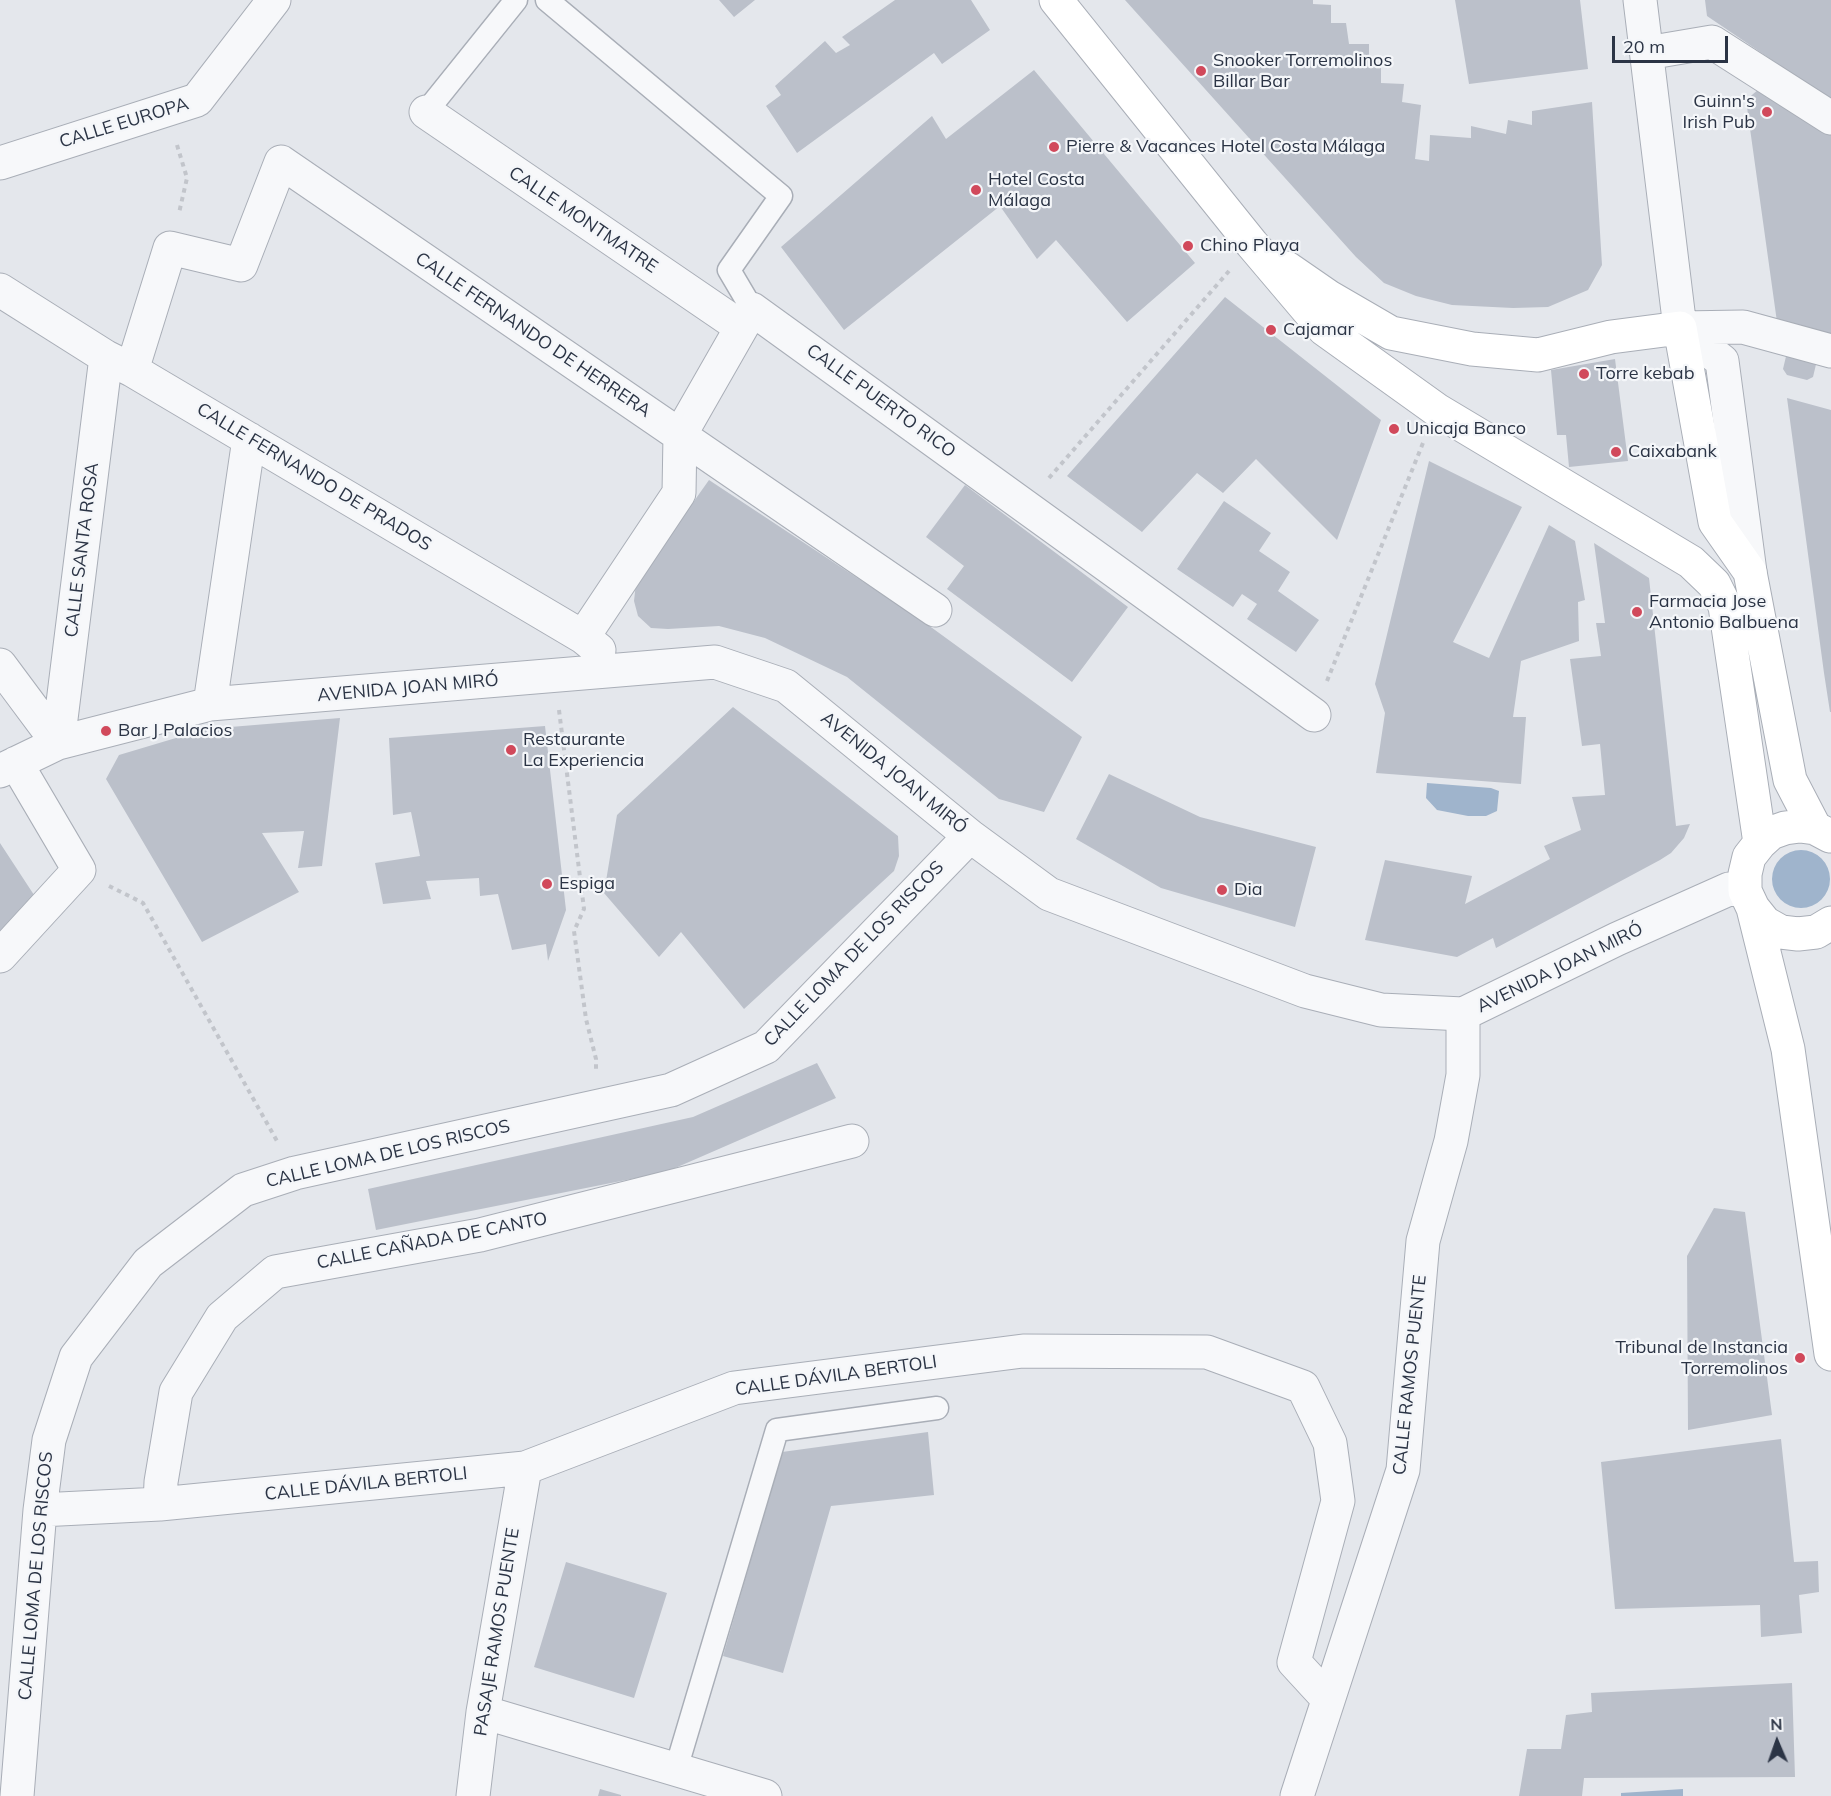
<!DOCTYPE html>
<html>
<head>
<meta charset="utf-8">
<style>
	body { margin:0 }
	#map { position:relative; width:1831px; height:1796px; overflow:hidden; background:#e4e7ec; font-family:Mulish,sans-serif }
	canvas { display:block }
	.north { position:absolute; left:1747px; top:1712px; width:60px; height:60px; -webkit-text-stroke:4px #f4f6f9; paint-order:stroke; rotate:358deg; font-size:16px; font-weight:700; line-height:24px; text-align:center; color:#2b3445 }
	.north::after { content:''; display:block; margin:auto; width:21px; height:27px; background:#2b3445; clip-path:polygon(50% 0,100% 100%,50% 72%,0 100%) }
	.scale { position:absolute; left:1612px; top:36px; width:116px; height:27px; box-sizing:border-box; border:3px solid #2b3445; border-top:0; padding-left:8px; font-size:18px; line-height:21px; white-space:nowrap; color:#2b3445; -webkit-text-stroke:4px #f4f6f9; paint-order:stroke }
</style>
</head>
<body>
<div id="map">
<canvas width="1831" height="1796"></canvas>
<div class="north">N</div>
<div class="scale">20 m</div>
</div>
<script>
const g = document.querySelector('canvas').getContext('2d');
g.lineJoin = 'round';
function fill(path, color) { g.fillStyle = color; g.fill(path, 'evenodd'); }
const poly = rows => new Path2D(rows.map(r => 'M' + r).join(''));
function strokePath(path, color, width, dash) { g.strokeStyle = color; g.lineWidth = width; g.lineCap = dash ? 'butt' : 'round'; g.setLineDash(dash || []); g.stroke(path); }
function write(font, color, halo, rows, align = 'center') {
  g.font = font + ' Mulish,sans-serif'; g.lineWidth = 4.5; g.setLineDash([]); g.textBaseline = 'middle'; g.strokeStyle = halo; g.fillStyle = color; for (const [text, x, y, turn = 0] of rows) {
    g.save(); g.translate(x, y); g.rotate((+turn || 0) * Math.PI / 180); g.textAlign = isNaN(turn) ? turn : align; if (halo) g.strokeText(text, 0, 0); g.fillText(text, 0, 0); g.restore();
  }
}
fill(poly([
	[1427,783,1491,788,1499,791,1497,811,1486,816,1468,816,1437,810,1426,798],
	'1772 879a29 29 0 1 1 58 0a29 29 0 1 1-58 0Z',
	[1683,1789,1683,1796,1621,1796,1621,1793]
]), '#9fb4cc');
fill(poly([
	[719,0,755,0,734,17],
	[895,0,971,0,990,30,942,64,934,53,797,153,766,106,781,95,775,86,825,41,836,53,850,45,842,37],
	[1125,0,1313,0,1313,4,1331,5,1331,23,1346,23,1349,44,1369,44,1369,63,1381,62,1381,83,1404,84,1402,102,1421,105,1415,159,1429,161,1430,135,1471,138,1471,126,1506,134,1508,120,1532,125,1532,111,1592,102,1602,265,1588,290,1548,307,1513,308,1452,305,1416,296,1384,283,1356,257],
	[1455,0,1580,0,1588,69,1469,84],
	[1705,0,1831,0,1831,100,1707,16],
	[1034,70,1195,263,1127,322,1056,240,1037,259,1000,206,844,330,781,247,932,116,946,139],
	[1765,84,1831,129,1831,336,1777,322,1746,100],
	[1225,297,1381,420,1337,540,1256,459,1223,493,1197,473,1142,532,1067,476],
	[1788,348,1818,356,1813,377,1807,380,1787,375,1783,369],
	[1615,359,1628,461,1569,467,1566,435,1557,435,1551,370],
	[1787,398,1831,410,1831,712,1830,712,1824,673],
	[1429,461,1522,507,1453,642,1489,658,1549,525,1575,541,1585,600,1578,602,1579,641,1521,661,1513,717,1526,717,1521,784,1376,773,1385,713,1375,684],
	[709,480,924,622,1082,737,1044,812,999,799,847,677,765,638,719,626,668,629,651,628,638,616,634,601,636,583],
	[965,485,1128,607,1072,682,947,589,964,566,926,537],
	[1224,501,1271,533,1259,551,1290,572,1278,591,1319,620,1296,652,1247,619,1257,604,1242,594,1233,607,1177,569],
	[1594,543,1649,578,1676,826,1690,824,1684,838,1671,853,1660,860,1496,948,1493,938,1457,957,1365,940,1385,860,1472,876,1465,904,1550,859,1544,846,1581,830,1572,797,1605,795,1600,744,1582,746,1570,659,1601,656,1596,623,1605,623],
	[733,707,898,836,899,856,894,871,744,1009,681,932,659,957,604,893,617,815],
	[340,718,322,866,298,868,304,831,262,833,299,892,202,942,106,779,119,755,206,729],
	[545,726,566,910,548,961,546,944,512,950,498,894,480,896,479,878,426,881,431,899,383,904,375,863,420,856,411,812,393,815,389,738],
	[1109,774,1200,817,1316,847,1295,927,1161,888,1076,839],
	[0,843,36,898,0,934],
	[817,1063,836,1098,666,1172,376,1230,368,1189,693,1117],
	[1714,1208,1745,1212,1772,1415,1688,1430,1687,1256],
	[928,1432,934,1495,831,1506,783,1673,723,1656,782,1452],
	[1781,1439,1794,1562,1818,1561,1819,1592,1799,1595,1802,1633,1761,1637,1760,1605,1615,1609,1601,1462],
	[566,1562,667,1593,634,1698,534,1667],
	[1792,1683,1795,1777,1584,1778,1582,1796,1519,1796,1527,1749,1561,1749,1566,1715,1592,1712,1591,1693],
	[600,1789,621,1795,621,1796,598,1796]
]), '#bbc0ca');
const lane = poly([
	[547,0,781,196,729,270,752,309],
	[426,112,516,0],
	[676,1769,777,1430,937,1408]
]);
const street = poly([
	[1640,0,1680,328,1722,361,1750,572],
	[1647,53,1712,42,1831,118],
	[426,112,741,327],
	[0,163,197,100,274,0],
	[0,290,106,357,132,370,583,637,599,650],
	[1680,328,1743,327,1831,351],
	[132,370,170,248,241,265,281,162,935,610],
	[583,637,679,493,680,435,752,309,1314,715],
	[0,665,58,743],
	[210,704,249,439],
	[58,743,106,357],
	[0,771,58,743,210,704,715,662,786,686,970,836,1049,894,1305,991,1381,1010,1463,1014,1617,939,1729,889,1745,891],
	[0,956,79,870,16,763],
	[160,1504,161,1482,176,1392,222,1317,275,1272,480,1235,852,1141],
	[40,1510,160,1504,525,1468,734,1388,1023,1351,1207,1352,1303,1387,1330,1443,1338,1501,1294,1662,1328,1699],
	[483,1712,765,1796],
	[17,1796,40,1510,49,1440,76,1357,148,1263,243,1190,295,1173,671,1090,766,1047,970,836],
	[473,1796,483,1712,525,1468],
	[1297,1796,1403,1470,1423,1241,1451,1141,1463,1075,1463,1014]
]);
const secondary = poly([
	[1056,0,1252,244,1324,329,1437,410,1691,562,1714,584,1725,606,1760,843],
	[1287,268,1329,297,1391,333,1472,349,1538,355,1611,337,1680,328,1715,522,1750,572,1790,780,1815,828],
	[1830,836,1815,828,1800,826,1785,828,1771,833,1760,843,1749,857,1745,874,1745,891,1753,908,1765,923,1781,932,1798,934,1816,932,1831,923],
	[1753,908,1788,1049,1831,1354]
]);
strokePath(lane, '#a9aeb7', 25);
strokePath(street, '#a9aeb7', 35);
strokePath(secondary, '#a9aeb7', 35);
strokePath(poly([
	[177,145,187,178,179,213],
	[1049,478,1229,271],
	[1327,681,1423,443],
	[559,710,584,909,574,931,586,1019,596,1059,596,1069],
	[109,886,143,903,277,1141]
]), '#c2c5cb', 4, [4.5, 4.5]);
strokePath(lane, '#f7f8fa', 22);
strokePath(street, '#f7f8fa', 33);
strokePath(secondary, '#fff', 33);
for (const [x, y, r, color] of [
	[1201,71,6,"#d1495b"],
	[1767,112,6,"#d1495b"],
	[1054,147,6,"#d1495b"],
	[976,190,6,"#d1495b"],
	[1188,246,6,"#d1495b"],
	[1271,330,6,"#d1495b"],
	[1584,374,6,"#d1495b"],
	[1394,429,6,"#d1495b"],
	[1616,452,6,"#d1495b"],
	[1637,612,6,"#d1495b"],
	[106,731,6,"#d1495b"],
	[511,750,6,"#d1495b"],
	[547,884,6,"#d1495b"],
	[1222,890,6,"#d1495b"],
	[1800,1358,6,"#d1495b"]
]) { const dot = new Path2D(); dot.arc(x, y, r, 0, 2 * Math.PI); g.fillStyle = color; g.fill(dot); strokePath(dot, '#f4f6f9', 2); }
write('18px', '#2b3445', '#f4f6f9', [
	["Snooker Torremolinos",1213,61],
	["Billar Bar",1213,82],
	["Guinn's",1755,102,"right"],
	["Irish Pub",1755,123,"right"],
	["Pierre & Vacances Hotel Costa Málaga",1066,147],
	["Hotel Costa",988,180],
	["Málaga",988,201],
	["Chino Playa",1200,246],
	["Cajamar",1283,330],
	["Torre kebab",1596,374],
	["Unicaja Banco",1406,429],
	["Caixabank",1628,452],
	["Farmacia Jose",1649,602],
	["Antonio Balbuena",1649,623],
	["Bar J Palacios",118,731],
	["Restaurante",523,740],
	["La Experiencia",523,761],
	["Espiga",559,884],
	["Dia",1234,890],
	["Tribunal de Instancia",1788,1348,"right"],
	["Torremolinos",1788,1369,"right"]
], 'left');
write('18px', '#2b3445', '#f4f6f9', [
	["CALLE EUROPA",124,123,-17],
	["CALLE MONTMATRE",583,220,34],
	["CALLE FERNANDO DE HERRERA",533,335,34],
	["CALLE PUERTO RICO",881,401,36],
	["CALLE FERNANDO DE PRADOS",314,477,31],
	["CALLE SANTA ROSA",82,550,-83],
	["AVENIDA JOAN MIRÓ",408,688,-5],
	["AVENIDA JOAN MIRÓ",894,773,39],
	["CALLE LOMA DE LOS RISCOS",854,954,-46],
	["AVENIDA JOAN MIRÓ",1560,968,-26],
	["CALLE LOMA DE LOS RISCOS",388,1154,-13],
	["CALLE CAÑADA DE CANTO",432,1241,-11],
	["CALLE RAMOS PUENTE",1410,1375,-84],
	["CALLE DÁVILA BERTOLI",836,1376,-8],
	["CALLE DÁVILA BERTOLI",366,1484,-6],
	["CALLE LOMA DE LOS RISCOS",36,1576,-85],
	["PASAJE RAMOS PUENTE",497,1632,-81]
]);
</script>
</body>
</html>
